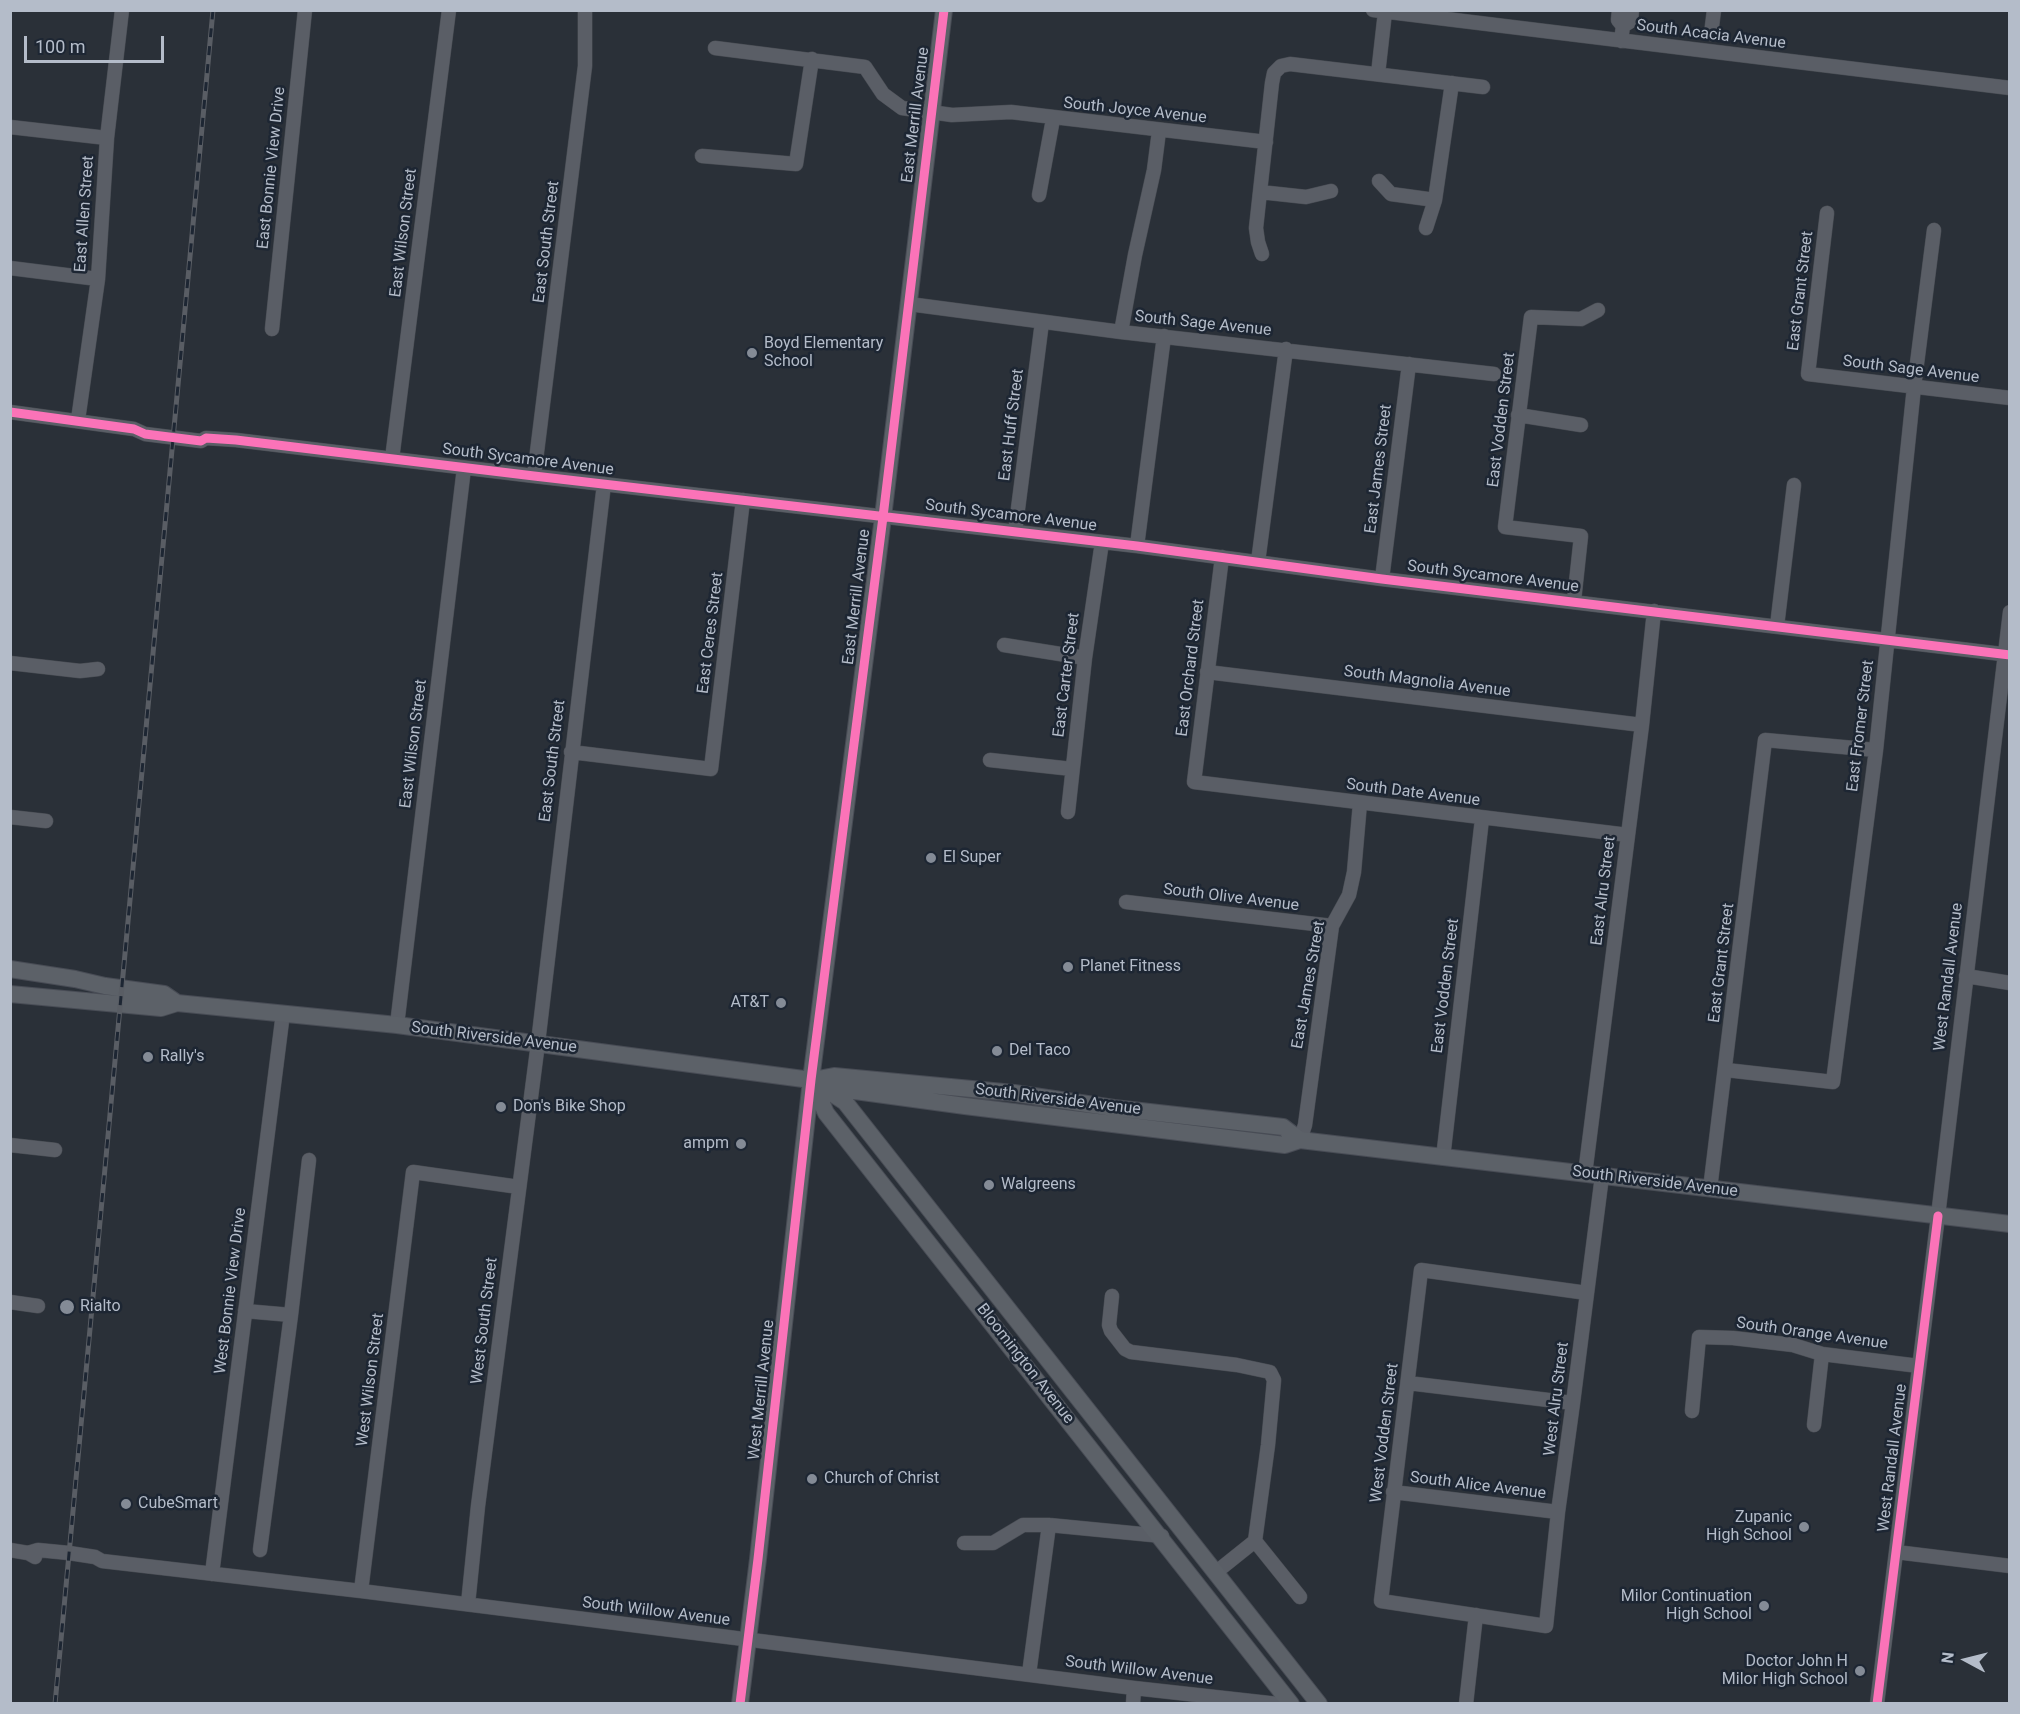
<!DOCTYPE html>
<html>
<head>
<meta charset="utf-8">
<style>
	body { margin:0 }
	#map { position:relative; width:2020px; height:1714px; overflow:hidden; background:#2a3038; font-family:Roboto,sans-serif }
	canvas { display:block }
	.frame { position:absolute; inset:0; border:12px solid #b4bcc9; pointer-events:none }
	.north { position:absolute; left:1936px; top:1630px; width:60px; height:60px; -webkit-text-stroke:4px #1d2633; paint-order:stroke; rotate:277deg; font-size:16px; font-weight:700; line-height:24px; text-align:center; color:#b4bcc9 }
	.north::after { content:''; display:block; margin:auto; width:21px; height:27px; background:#b4bcc9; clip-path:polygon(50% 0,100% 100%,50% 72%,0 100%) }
	.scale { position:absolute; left:24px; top:36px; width:140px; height:27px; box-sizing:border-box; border:3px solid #b4bcc9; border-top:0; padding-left:8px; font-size:18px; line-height:21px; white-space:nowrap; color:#b4bcc9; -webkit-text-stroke:4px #1d2633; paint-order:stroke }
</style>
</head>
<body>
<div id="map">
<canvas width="2020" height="1714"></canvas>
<div class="frame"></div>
<div class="north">N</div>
<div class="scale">100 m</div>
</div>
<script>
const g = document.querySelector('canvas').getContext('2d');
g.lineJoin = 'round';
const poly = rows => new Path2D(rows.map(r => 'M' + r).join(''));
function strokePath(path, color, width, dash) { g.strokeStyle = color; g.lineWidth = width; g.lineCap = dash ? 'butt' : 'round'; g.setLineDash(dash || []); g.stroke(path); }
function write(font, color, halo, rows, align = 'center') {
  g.font = font + ' Roboto,sans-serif'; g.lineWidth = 5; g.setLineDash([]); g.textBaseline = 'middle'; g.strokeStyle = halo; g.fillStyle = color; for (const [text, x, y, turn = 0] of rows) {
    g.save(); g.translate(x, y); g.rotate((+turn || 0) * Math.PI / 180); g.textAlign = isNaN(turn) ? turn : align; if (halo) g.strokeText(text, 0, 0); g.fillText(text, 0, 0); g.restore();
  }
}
const minor = poly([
	[1373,10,2010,88],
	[1619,10,1618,20,1623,26,1621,41],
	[1623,26,1631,21,1632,10],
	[1711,34,1714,10],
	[715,48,865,67,883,94,902,108,952,115,1011,112,1266,142],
	[1378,74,1385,12],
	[10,127,107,138],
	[702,156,796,164,812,59],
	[1379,181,1391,194,1435,200],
	[1260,192,1306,197,1331,191],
	[1039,195,1053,119],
	[1827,213,1808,374,2010,398],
	[1426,228,1435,200,1452,83],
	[1262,254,1258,242,1256,228,1272,83,1274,73,1281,66,1290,64,1483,87],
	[10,268,98,279],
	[909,304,1121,332,1494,374],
	[272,329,305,10],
	[1121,332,1135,255,1154,170,1159,131],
	[10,412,134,429,145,434,201,441,206,438,236,440,534,476,1137,546,1382,579,2010,655],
	[1518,415,1581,425],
	[78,420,98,279,107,138,122,10],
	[392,459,449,10],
	[534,476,585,66,585,10],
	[1015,532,1042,322],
	[1137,546,1164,336],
	[1222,557,1194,782,1628,835],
	[1258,562,1286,349],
	[1382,579,1409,364],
	[1574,601,1581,536,1505,527,1531,317,1581,319,1598,310],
	[1777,626,1794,485],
	[1004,645,1085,658],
	[10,663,80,671,98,669],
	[1207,672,1642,725],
	[571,752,711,769,743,500],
	[990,760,1072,769],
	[1068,812,1085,658,1102,542],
	[10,817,46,821],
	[1126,902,1332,926],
	[1966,976,2010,983],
	[397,1025,464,468],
	[1726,1070,1833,1082,1876,750,1914,387,1934,230],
	[1300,1140,1305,1125,1332,926,1349,895,1354,872,1360,803],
	[10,1145,55,1150],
	[1443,1158,1482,819],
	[1585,1174,1642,725,1654,611],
	[1710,1189,1765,740,1876,750],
	[1587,1293,1421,1270,1381,1601,1546,1626,1558,1512,1573,1403,1602,1176],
	[1112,1296,1109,1325,1111,1331,1125,1349,1131,1352,1237,1365,1270,1372,1274,1380,1268,1445,1255,1541,1300,1597],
	[10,1302,38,1306],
	[245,1311,291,1315],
	[1408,1383,1573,1403],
	[1692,1411,1699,1337,1733,1338,1793,1345,1822,1354,1919,1366],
	[1814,1425,1822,1354],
	[1393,1492,1558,1512],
	[964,1543,993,1543,1023,1525,1049,1525,1162,1536],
	[10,1550,28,1553,35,1557],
	[260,1550,291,1315,309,1160],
	[1896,1552,2010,1566],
	[28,1553,38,1550,69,1553,95,1557,102,1561,361,1591,1134,1688,1278,1704],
	[1215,1573,1255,1541],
	[212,1574,283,1013],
	[361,1591,413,1172,519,1187],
	[468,1604,478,1506,538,1043,604,484],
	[1029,1674,1049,1525],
	[1133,1704,1134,1688],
	[1466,1704,1476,1615],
	[1877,1704,1938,1216,2010,612]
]);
const major = poly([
	[10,969,75,979,105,986,164,994,177,1003],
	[10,994,161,1008,177,1003,397,1025,811,1080,833,1088,965,1106,1285,1145,1300,1140,2010,1224],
	[813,1080,834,1076,1014,1093,1114,1108,1283,1127,1300,1140],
	[812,1081,826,1113,1291,1704],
	[827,1090,845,1102,1319,1704],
	[740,1704,758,1559,811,1080,883,517,944,10]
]);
strokePath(minor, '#484c53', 15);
strokePath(major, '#484c55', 18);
strokePath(minor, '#5a5e66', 14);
strokePath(major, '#5c6168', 16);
const rail = poly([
	[55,1704,213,10]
]);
strokePath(rail, '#595d64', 5);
strokePath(rail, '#1d2633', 3, [9]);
strokePath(poly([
	[10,412,134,429,145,434,201,441,206,438,236,440,534,476,1137,546,1382,579,2010,655],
	[740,1704,758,1559,811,1080,883,517,944,10],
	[1877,1704,1938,1216]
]), '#fb73b8', 9);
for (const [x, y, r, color] of [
	[752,353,6,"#848b96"],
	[931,858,6,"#848b96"],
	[1068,967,6,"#848b96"],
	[781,1003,6,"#848b96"],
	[997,1051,6,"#848b96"],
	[148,1057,6,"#848b96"],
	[501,1107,6,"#848b96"],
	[741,1144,6,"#848b96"],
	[989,1185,6,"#848b96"],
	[67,1307,8,"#848b96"],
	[812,1479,6,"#848b96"],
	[126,1504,6,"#848b96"],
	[1804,1527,6,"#848b96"],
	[1764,1606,6,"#848b96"],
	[1860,1671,6,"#848b96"]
]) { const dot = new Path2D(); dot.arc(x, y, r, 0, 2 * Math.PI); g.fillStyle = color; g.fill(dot); strokePath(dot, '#1d2633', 2); }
write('16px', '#b4bcc9', '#1d2633', [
	["South Acacia Avenue",1711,35,7],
	["South Joyce Avenue",1135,111,6],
	["East Merrill Avenue",916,115,-83],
	["East Bonnie View Drive",272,168,-84],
	["East Allen Street",85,214,-86],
	["East Wilson Street",404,233,-83],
	["East South Street",547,242,-83],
	["East Grant Street",1801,291,-83],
	["South Sage Avenue",1203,324,6],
	["South Sage Avenue",1911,370,7],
	["East Vodden Street",1502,420,-83],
	["East Huff Street",1012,425,-83],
	["South Sycamore Avenue",528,460,7],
	["East James Street",1379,469,-83],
	["South Sycamore Avenue",1011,516,7],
	["South Sycamore Avenue",1493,577,7],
	["East Merrill Avenue",857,597,-83],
	["East Ceres Street",711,633,-83],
	["East Orchard Street",1191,668,-83],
	["East Carter Street",1067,675,-83],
	["South Magnolia Avenue",1427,682,7],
	["East Fromer Street",1861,726,-83],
	["East Wilson Street",414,744,-83],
	["East South Street",553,761,-83],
	["South Date Avenue",1413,793,7],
	["East Alru Street",1604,891,-83],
	["South Olive Avenue",1231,898,7],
	["East Grant Street",1722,963,-83],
	["West Randall Avenue",1949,977,-83],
	["East James Street",1309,985,-80],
	["East Vodden Street",1446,986,-83],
	["South Riverside Avenue",494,1038,7],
	["South Riverside Avenue",1058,1100,7],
	["South Riverside Avenue",1655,1182,7],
	["West Bonnie View Drive",231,1291,-83],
	["West South Street",485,1321,-83],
	["South Orange Avenue",1812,1334,8],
	["Bloomington Avenue",1025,1364,52],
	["West Wilson Street",371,1380,-83],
	["West Merrill Avenue",762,1390,-84],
	["West Alru Street",1557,1399,-83],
	["West Vodden Street",1385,1433,-83],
	["West Randall Avenue",1893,1458,-83],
	["South Alice Avenue",1478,1486,7],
	["South Willow Avenue",656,1612,7],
	["South Willow Avenue",1139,1671,7]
]);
write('16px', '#b4bcc9', '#1d2633', [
	["Boyd Elementary",764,344],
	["School",764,362],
	["El Super",943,858],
	["Planet Fitness",1080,967],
	["AT&T",769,1003,"right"],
	["Del Taco",1009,1051],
	["Rally's",160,1057],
	["Don's Bike Shop",513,1107],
	["ampm",729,1144,"right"],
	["Walgreens",1001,1185],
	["Rialto",80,1307],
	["Church of Christ",824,1479],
	["CubeSmart",138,1504],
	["Zupanic",1792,1518,"right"],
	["High School",1792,1536,"right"],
	["Milor Continuation",1752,1597,"right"],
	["High School",1752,1615,"right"],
	["Doctor John H",1848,1662,"right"],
	["Milor High School",1848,1680,"right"]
], 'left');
</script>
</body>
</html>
